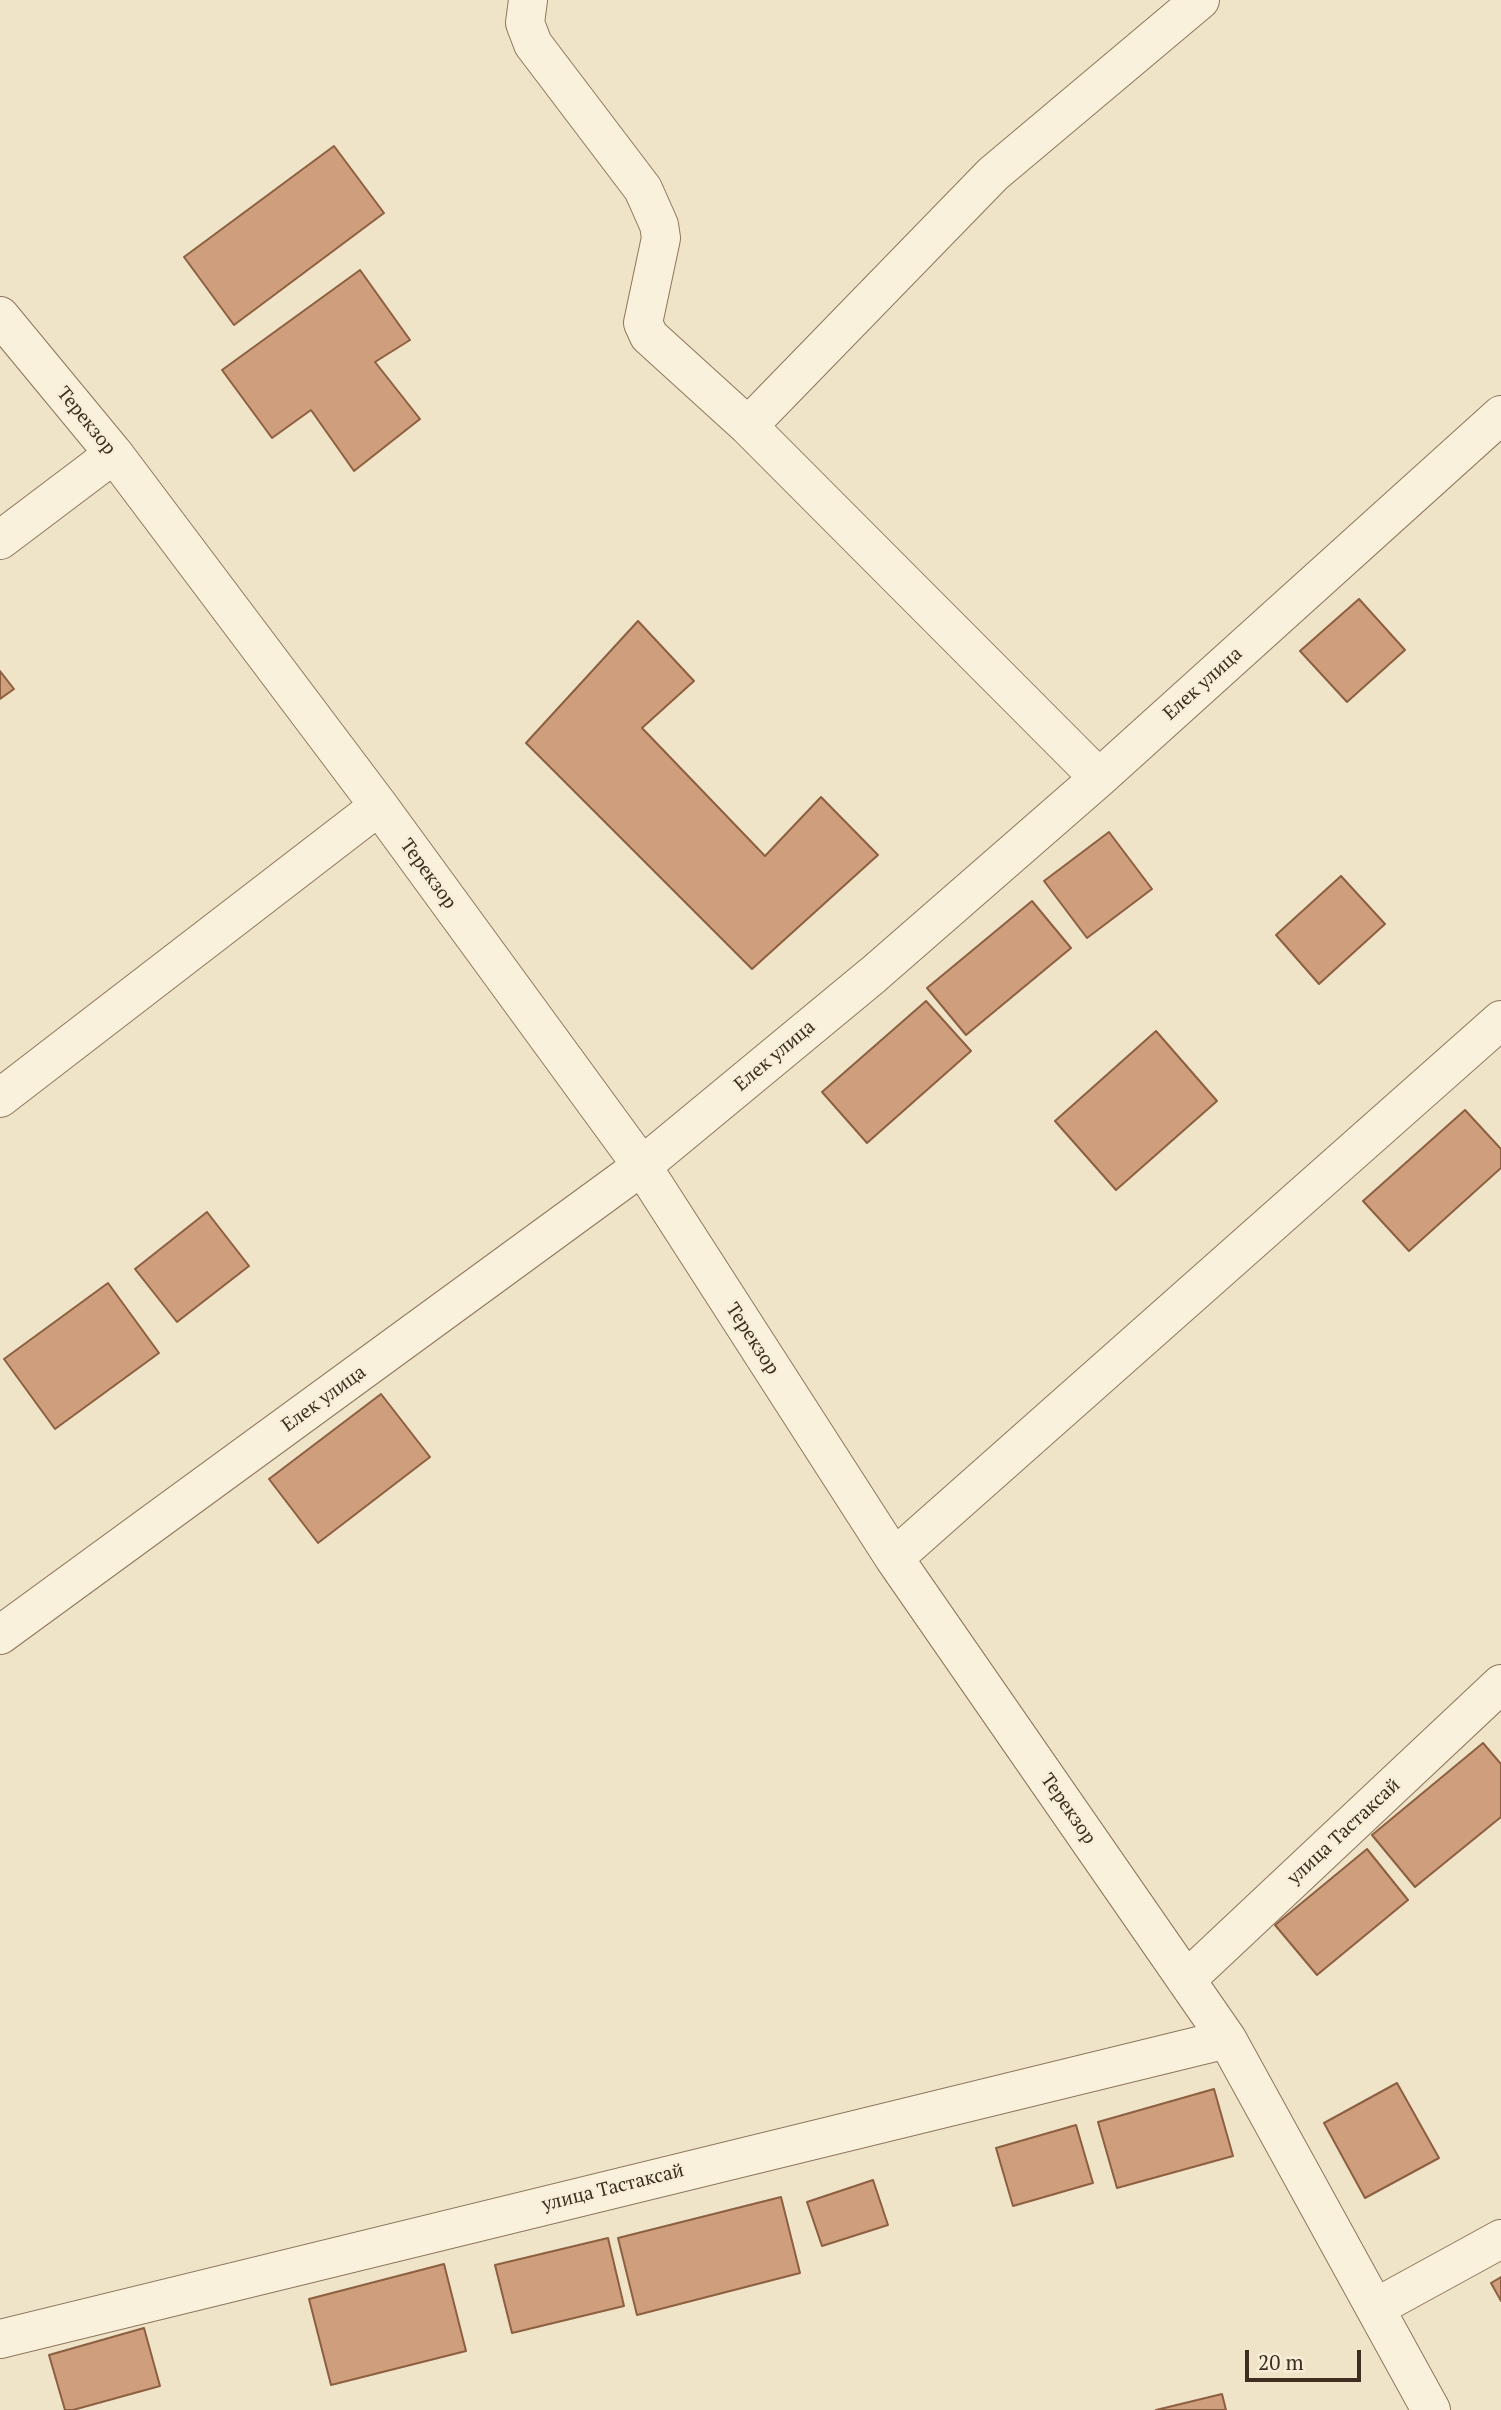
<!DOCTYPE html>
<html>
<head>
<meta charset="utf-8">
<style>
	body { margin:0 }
	#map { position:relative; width:1501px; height:2410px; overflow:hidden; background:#f0e4c8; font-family:"PT Serif",serif }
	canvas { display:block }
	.scale { position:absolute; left:1245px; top:2350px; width:116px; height:32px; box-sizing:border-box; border:4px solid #3d2e20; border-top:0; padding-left:9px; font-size:21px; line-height:24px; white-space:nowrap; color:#3d2e20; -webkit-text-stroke:5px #f7eed8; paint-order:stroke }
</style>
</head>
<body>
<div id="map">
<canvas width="1501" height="2410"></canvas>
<div class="scale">20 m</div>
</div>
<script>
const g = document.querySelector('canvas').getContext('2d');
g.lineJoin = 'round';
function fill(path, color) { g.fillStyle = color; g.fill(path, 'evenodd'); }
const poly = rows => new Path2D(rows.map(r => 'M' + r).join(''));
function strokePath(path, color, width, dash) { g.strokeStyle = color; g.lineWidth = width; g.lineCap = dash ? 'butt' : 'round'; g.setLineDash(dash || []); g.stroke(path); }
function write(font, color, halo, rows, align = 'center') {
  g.font = font + ' "PT Serif",serif'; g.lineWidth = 5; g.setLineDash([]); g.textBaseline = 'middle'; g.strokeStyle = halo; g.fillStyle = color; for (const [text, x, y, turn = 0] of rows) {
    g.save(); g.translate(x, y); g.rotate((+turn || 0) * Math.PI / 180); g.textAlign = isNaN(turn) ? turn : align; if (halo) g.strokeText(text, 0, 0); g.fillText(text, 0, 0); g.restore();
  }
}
const building = poly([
	[334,146,384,213,234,325,184,257,334,146],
	[360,270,410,340,375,362,420,419,354,471,311,410,272,438,222,370,360,270],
	[1359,599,1405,650,1347,702,1300,651,1359,599],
	[638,621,694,681,642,728,765,856,821,797,878,855,752,969,526,743,638,621],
	[0,671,14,689,0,699,0,671],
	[1109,832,1152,889,1087,938,1044,881,1109,832],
	[1341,876,1385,924,1319,984,1276,935,1341,876],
	[1032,901,1071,948,966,1035,927,988,1032,901],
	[926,1001,971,1051,867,1143,822,1092,926,1001],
	[1156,1031,1217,1101,1116,1190,1055,1121,1156,1031],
	[1465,1110,1501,1149,1501,1168,1409,1251,1363,1201,1465,1110],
	[207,1212,249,1266,177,1322,135,1269,207,1212],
	[108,1283,159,1353,55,1429,4,1359,108,1283],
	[381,1394,430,1457,318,1543,269,1479,381,1394],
	[1483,1743,1501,1764,1501,1817,1415,1887,1372,1835,1483,1743],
	[1367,1849,1408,1900,1317,1975,1275,1925,1367,1849],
	[1397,2083,1439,2158,1365,2198,1324,2123,1397,2083],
	[1214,2089,1233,2156,1117,2188,1098,2122,1214,2089],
	[1076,2125,1093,2183,1013,2206,996,2148,1076,2125],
	[873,2180,888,2225,822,2246,807,2202,873,2180],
	[781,2197,800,2273,637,2315,618,2238,781,2197],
	[608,2238,624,2306,512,2333,495,2265,608,2238],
	[444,2264,466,2351,331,2385,309,2299,444,2264],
	[1501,2277,1501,2301,1491,2283,1501,2277],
	[144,2328,160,2386,73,2410,65,2410,49,2355,144,2328],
	[1222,2394,1226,2410,1156,2410,1222,2394]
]);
fill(building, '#cf9f7d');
strokePath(building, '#8d5f41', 2);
const minor = poly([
	[528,0,525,23,533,44,643,189,659,225,661,238,643,323,649,336,748,426,1099,778],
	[0,316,114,454,379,806,642,1166,894,1558,1227,2039,1431,2410],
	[748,426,993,174,1200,0],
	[0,540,114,454],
	[0,1098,379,806],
	[894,1558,1501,1020],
	[0,1635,642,1166,873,975,1099,778,1501,415],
	[1186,1980,1501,1684],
	[1375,2308,1501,2239],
	[0,2339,1227,2039]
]);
strokePath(minor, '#8d765c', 40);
strokePath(minor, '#faf1dc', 38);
write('19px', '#3d2e20', '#f7eed8', [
	["Терекзор",86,421,51],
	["Елек улица",1203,684,-42],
	["Терекзор",428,874,54],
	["Елек улица",775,1056,-40],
	["Терекзор",752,1339,57],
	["Елек улица",324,1399,-36],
	["Терекзор",1068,1809,55],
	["улица Тастаксай",1344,1832,-43],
	["улица Тастаксай",613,2188,-14]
]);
</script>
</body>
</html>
